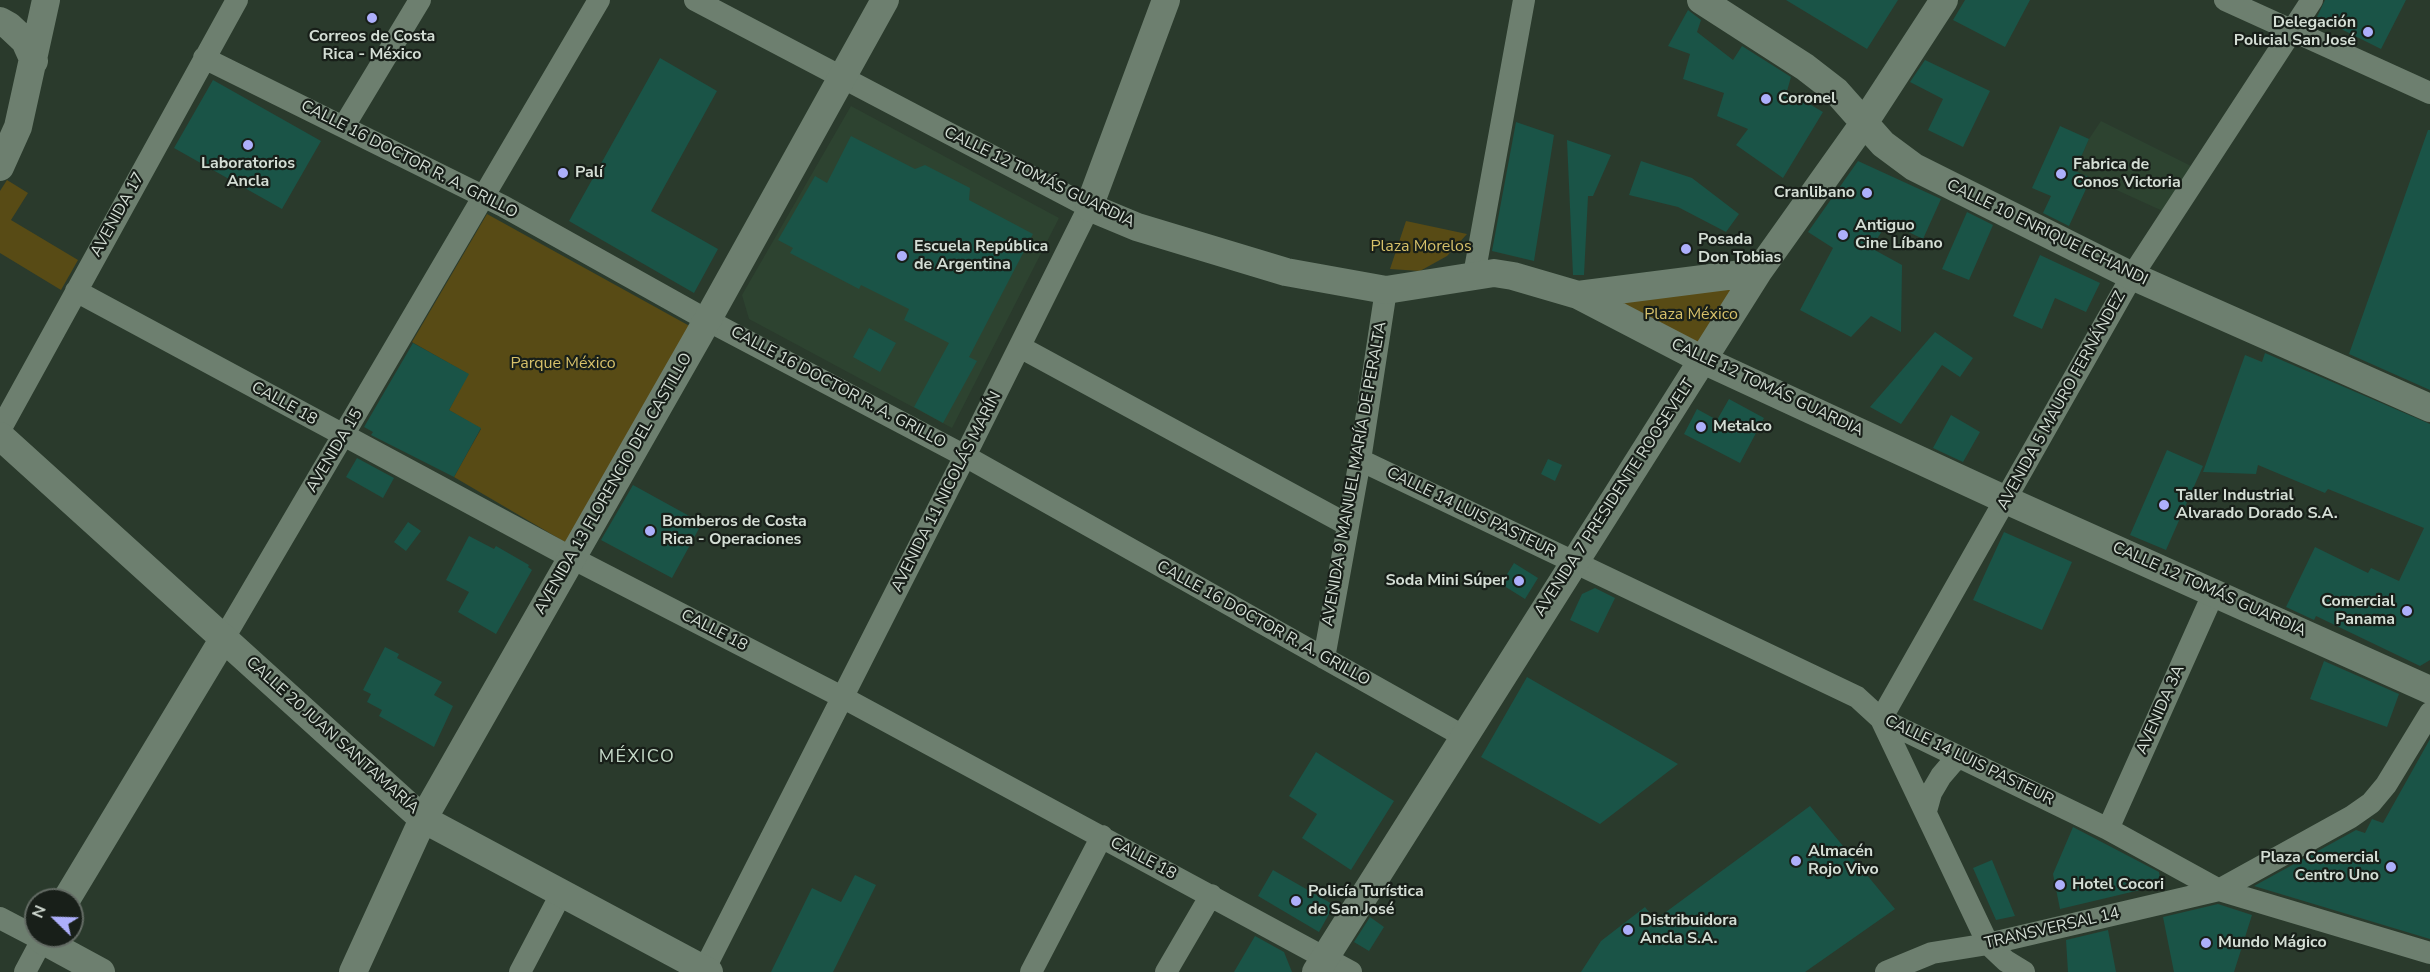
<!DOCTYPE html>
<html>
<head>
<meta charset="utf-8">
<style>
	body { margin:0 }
	#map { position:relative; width:2430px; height:972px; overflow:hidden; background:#2a3a2c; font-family:"Nunito Sans",sans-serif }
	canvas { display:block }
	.north { position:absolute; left:24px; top:888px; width:60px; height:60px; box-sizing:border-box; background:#181f19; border:2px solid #636b64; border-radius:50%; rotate:293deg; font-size:16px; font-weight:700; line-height:24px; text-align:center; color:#d4ded5 }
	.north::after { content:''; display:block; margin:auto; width:21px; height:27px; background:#adaffb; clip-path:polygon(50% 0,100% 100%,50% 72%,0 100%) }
</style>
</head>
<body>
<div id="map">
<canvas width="2430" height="972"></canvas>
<div class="north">N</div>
</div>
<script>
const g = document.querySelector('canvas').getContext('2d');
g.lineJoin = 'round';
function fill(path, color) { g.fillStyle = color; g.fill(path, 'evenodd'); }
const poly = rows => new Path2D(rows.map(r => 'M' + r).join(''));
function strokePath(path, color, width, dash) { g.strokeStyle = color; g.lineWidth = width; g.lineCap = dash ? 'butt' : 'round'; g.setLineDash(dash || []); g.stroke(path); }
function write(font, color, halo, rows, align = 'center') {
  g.font = font + ' "Nunito Sans",sans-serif'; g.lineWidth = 4.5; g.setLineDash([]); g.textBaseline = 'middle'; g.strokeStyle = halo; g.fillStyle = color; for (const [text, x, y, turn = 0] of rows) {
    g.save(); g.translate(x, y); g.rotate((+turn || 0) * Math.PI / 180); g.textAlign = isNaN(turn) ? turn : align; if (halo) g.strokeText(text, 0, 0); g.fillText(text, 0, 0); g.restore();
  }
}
fill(poly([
	[851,106,1059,218,952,428,749,319,742,295],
	[2101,121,2191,166,2167,213,2075,171,2089,139]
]), '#2d4330');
fill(poly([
	[7,180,28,193,11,220,78,260,61,290,0,253,0,191],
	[487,214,695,329,570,545,454,477,481,429,449,410,468,374,412,342],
	[1406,221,1467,234,1447,256,1420,271,1390,269],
	[1758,272,1703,360,1578,295]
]), '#584b15');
fill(poly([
	[1786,0,1898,0,1867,49],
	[1965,0,2030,0,2005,47,1953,20],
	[2325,0,2406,0,2381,49,2317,17],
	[1688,10,1701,20,1697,32,1733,60,1742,46,1791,77,1787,91,1823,112,1783,178,1736,145,1748,129,1717,116,1724,93,1683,79,1690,54,1668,46],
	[660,58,717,91,651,211,718,249,694,293,569,221],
	[1925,60,1990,91,1963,147,1928,130,1943,99,1910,82],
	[213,80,321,141,282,209,174,148],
	[1516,122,1554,135,1534,261,1492,251],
	[2060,126,2089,139,2075,171,2091,178,2069,226,2043,213,2051,196,2032,188],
	[2428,130,2430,130,2430,390,2349,354],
	[851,136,915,169,925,165,970,188,969,200,1033,234,969,357,977,361,943,423,914,407,949,343,904,320,909,309,861,285,859,289,790,253,793,248,778,240,815,176,827,183],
	[1567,140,1611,155,1593,196,1588,196,1584,275,1573,275],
	[1641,161,1692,178,1739,214,1726,232,1678,207,1629,195],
	[1858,161,1941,199,1923,239,1888,222,1871,248,1902,265,1901,332,1871,316,1851,337,1800,310,1833,248,1808,232],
	[1967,212,1993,225,1969,280,1942,269],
	[2040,255,2100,283,2086,312,2055,298,2042,329,2013,316],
	[869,328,896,343,880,372,853,357],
	[1935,332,1973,358,1960,377,1942,365,1901,424,1870,407],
	[413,343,469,374,449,410,481,428,454,477,371,435,373,432,364,427],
	[2265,353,2430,424,2430,660,2420,666,2316,616,2314,620,2286,607,2315,547,2368,573,2371,568,2399,581,2424,528,2328,489,2325,493,2258,465,2256,474,2203,472,2245,355,2262,362],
	[1729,399,1764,418,1740,463,1684,434,1697,409,1717,420],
	[1951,415,1980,432,1963,462,1933,448],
	[2167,450,2203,466,2166,550,2130,535],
	[357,458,394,478,383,498,346,477],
	[1548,459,1562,465,1555,481,1541,474],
	[633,485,702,523,672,578,601,540],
	[408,522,421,531,406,551,394,542],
	[2004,532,2072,562,2042,630,1973,600],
	[469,536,494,549,496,546,529,565,528,567,532,570,496,634,458,612,469,592,446,580],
	[1514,563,1538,578,1525,599,1501,584],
	[1595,588,1615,598,1598,633,1570,620,1582,594],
	[385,647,399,654,397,658,442,682,434,695,453,706,434,747,379,716,382,710,367,702,371,694,363,690],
	[2324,661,2399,694,2387,727,2310,699],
	[1527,677,1678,764,1600,824,1481,757],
	[2430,739,2430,939,2254,886,2356,830,2365,833,2372,819,2383,823],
	[1316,752,1394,801,1351,870,1302,838,1317,814,1289,796],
	[1810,806,1895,909,1805,972,1581,972,1601,941,1645,907,1655,920],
	[2073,827,2159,872,2161,885,2060,909,2053,874],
	[1992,860,2015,916,1996,920,1973,868],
	[1273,870,1334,905,1319,932,1258,896],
	[855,875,876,885,833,972,771,972,812,888,841,902],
	[2218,904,2252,915,2234,972,2174,972,2163,917],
	[1370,917,1384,927,1369,951,1354,942],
	[2108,930,2116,972,2068,972,2066,940],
	[1255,936,1284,952,1292,972,1234,972]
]), '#1a5447');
strokePath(poly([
	[695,0,1089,207,965,456,703,972],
	[2225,0,2430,93],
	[204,58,503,206,707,320,965,456,1463,736],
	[344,126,420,0],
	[1474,275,1524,0],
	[76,291,572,558,842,697,1351,972],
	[1020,347,1348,525],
	[0,430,237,0],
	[1360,460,1857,697,1881,719,2108,829,2219,890,2430,953],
	[224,638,599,0],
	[1324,658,1360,460,1386,290],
	[1926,811,1931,793,1941,776,1953,762,1961,758],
	[2108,829,2214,592],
	[0,918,42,940,25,972],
	[520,972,561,894],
	[1031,972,1102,836],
	[1166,972,1211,895],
	[1886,972,1932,953,1988,944,2219,890,2351,817,2371,803,2386,785,2430,713],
	[2024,972,2006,961,1988,944,1881,719,2132,276,2312,0]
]), '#6d7f6f', 22);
strokePath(poly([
	[1166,0,1089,207,1137,227,1286,272,1386,290,1494,273,1513,276,1578,295,1703,360,2006,500,2430,690],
	[1701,0,1805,67,1836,91,1883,144,1914,167,2132,276,2430,408],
	[0,21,9,26,25,41,34,61],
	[0,167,18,127,46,0],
	[1578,295,1758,272],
	[0,436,423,819,709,972],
	[66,900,224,638],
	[45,936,42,940,101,972],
	[353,972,423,819,699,335,885,0],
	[1316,972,1758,272,1864,123,1944,0]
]), '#6d7f6f', 28);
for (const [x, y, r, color] of [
	[372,18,6,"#adaffb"],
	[2368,32,6,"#adaffb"],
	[1766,99,6,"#adaffb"],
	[248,145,6,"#adaffb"],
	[563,173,6,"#adaffb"],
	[2061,174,6,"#adaffb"],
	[1867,193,6,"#adaffb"],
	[1843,235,6,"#adaffb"],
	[1686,249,6,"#adaffb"],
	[902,256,6,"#adaffb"],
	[1701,427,6,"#adaffb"],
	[2164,505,6,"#adaffb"],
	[650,531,6,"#adaffb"],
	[1519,581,6,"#adaffb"],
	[2407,611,6,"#adaffb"],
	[1796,861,6,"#adaffb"],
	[2391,867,6,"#adaffb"],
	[2060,885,6,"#adaffb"],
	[1296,901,6,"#adaffb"],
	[1628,930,6,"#adaffb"],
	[2206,943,6,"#adaffb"]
]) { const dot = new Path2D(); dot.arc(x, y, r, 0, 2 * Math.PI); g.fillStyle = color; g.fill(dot); strokePath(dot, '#181f19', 2); }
write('bold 16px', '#d4ded5', '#181f19', [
	["Delegación",2356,23,"right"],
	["Policial San José",2356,41,"right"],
	["Correos de Costa",372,37,"center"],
	["Rica - México",372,55,"center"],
	["Coronel",1778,99],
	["Laboratorios",248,164,"center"],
	["Ancla",248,182,"center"],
	["Fabrica de",2073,165],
	["Conos Victoria",2073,183],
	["Palí",575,173],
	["Cranlibano",1855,193,"right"],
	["Antiguo",1855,226],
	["Cine Líbano",1855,244],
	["Posada",1698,240],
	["Don Tobias",1698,258],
	["Escuela República",914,247],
	["de Argentina",914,265],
	["Metalco",1713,427],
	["Taller Industrial",2176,496],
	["Alvarado Dorado S.A.",2176,514],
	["Bomberos de Costa",662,522],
	["Rica - Operaciones",662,540],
	["Soda Mini Súper",1507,581,"right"],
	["Comercial",2395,602,"right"],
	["Panama",2395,620,"right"],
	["Almacén",1808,852],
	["Rojo Vivo",1808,870],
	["Plaza Comercial",2379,858,"right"],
	["Centro Uno",2379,876,"right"],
	["Hotel Cocori",2072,885],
	["Policía Turística",1308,892],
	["de San José",1308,910],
	["Distribuidora",1640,921],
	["Ancla S.A.",1640,939],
	["Mundo Mágico",2218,943]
], 'left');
write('16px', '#d4ded5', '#181f19', [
	["CALLE 16 DOCTOR R. A. GRILLO",409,160,27],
	["CALLE 12 TOMÁS GUARDIA",1039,178,26],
	["AVENIDA 17",118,215,-61],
	["CALLE 10 ENRIQUE ECHANDI",2047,233,26],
	["CALLE 16 DOCTOR R. A. GRILLO",838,388,28],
	["CALLE 12 TOMÁS GUARDIA",1767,388,25],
	["AVENIDA 5 MAURO FERNÁNDEZ",2062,401,-61],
	["CALLE 18",284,404,29],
	["AVENIDA 15",335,451,-59],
	["AVENIDA 9 MANUEL MARÍA DE PERALTA",1355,474,-80],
	["AVENIDA 13 FLORENCIO DEL CASTILLO",614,484,-60],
	["AVENIDA 11 NICOLÁS MARÍN",947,492,-63],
	["AVENIDA 7 PRESIDENTE ROOSEVELT",1615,498,-57],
	["CALLE 14 LUIS PASTEUR",1471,513,26],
	["CALLE 12 TOMÁS GUARDIA",2209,590,24],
	["CALLE 16 DOCTOR R. A. GRILLO",1263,624,29],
	["CALLE 18",714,631,27],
	["AVENIDA 3A",2161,710,-66],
	["CALLE 20 JUAN SANTAMARÍA",332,736,42],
	["CALLE 14 LUIS PASTEUR",1969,761,26],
	["CALLE 18",1143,859,28],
	["TRANSVERSAL 14",2052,929,-13]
]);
write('16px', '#d7c16a', '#181f19', [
	["Plaza Morelos",1421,247],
	["Plaza México",1691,315],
	["Parque México",563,364]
]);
g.letterSpacing = '1.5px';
write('18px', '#c6dac9', '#181f19', [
	["MÉXICO",637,758]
]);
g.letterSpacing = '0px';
</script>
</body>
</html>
